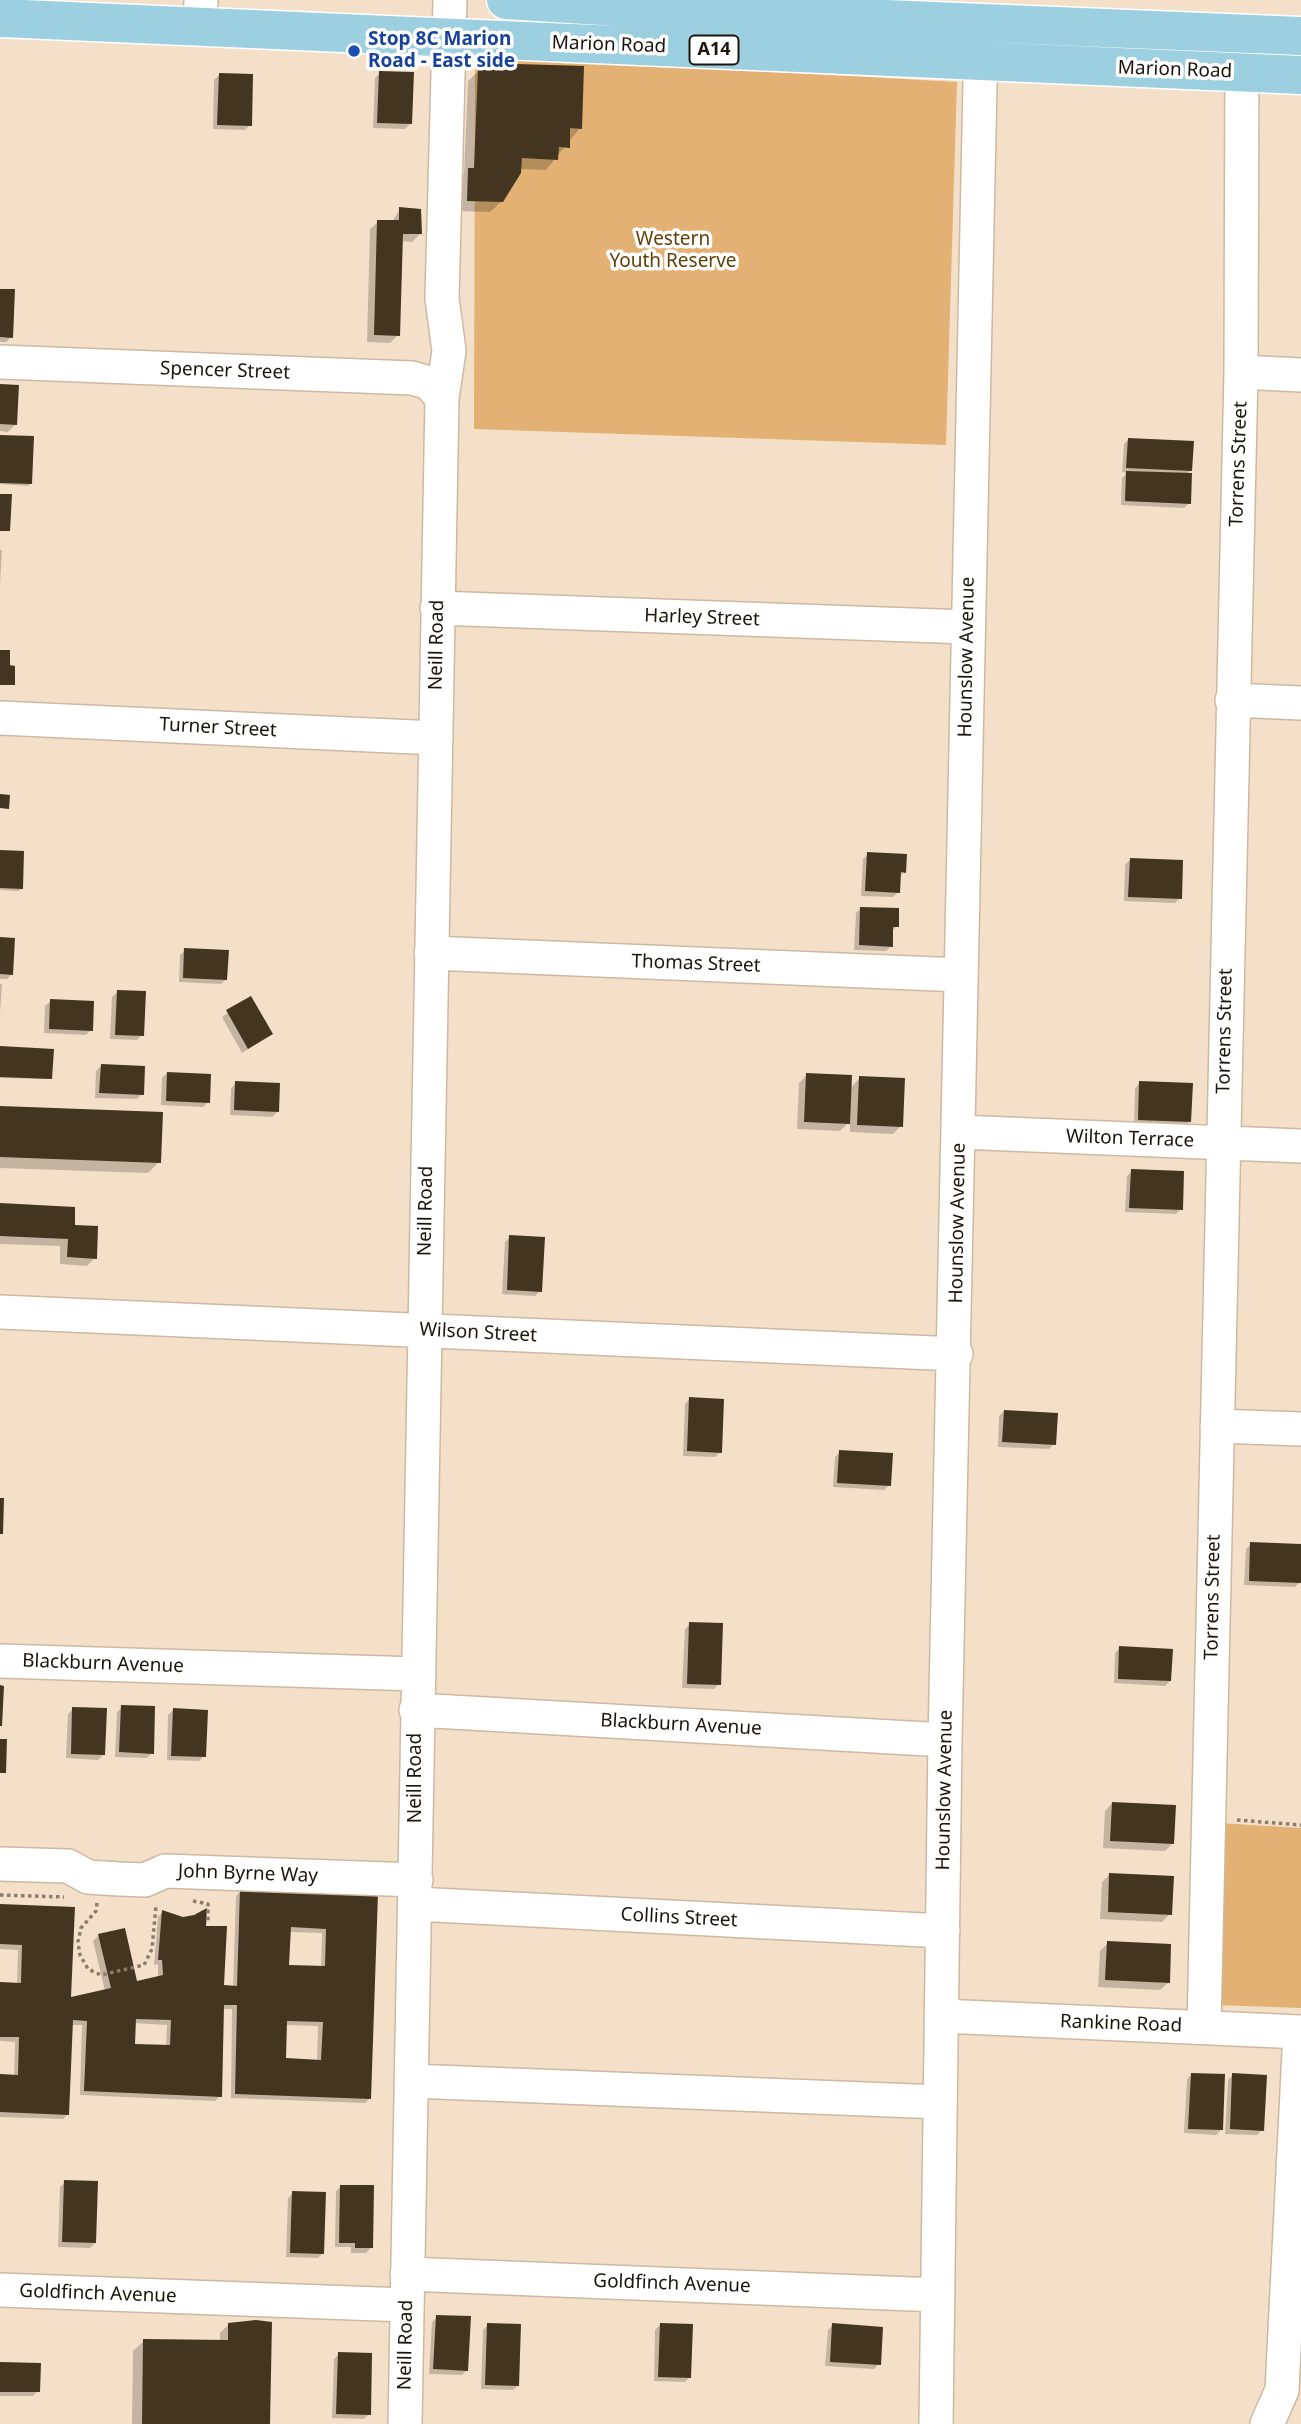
<!DOCTYPE html>
<html>
<head>
<meta charset="utf-8">
<style>
	body { margin:0 }
	canvas { display:block; background:#f4e0c8 }
</style>
</head>
<body>
<canvas width="1301" height="2424"></canvas>
<script>
const g = document.querySelector('canvas').getContext('2d');
g.lineJoin = 'round';
function fill(path, color) { g.fillStyle = color; g.fill(path, 'evenodd'); }
const poly = rows => new Path2D(rows.map(r => 'M' + r).join(''));
function strokePath(path, color, width, dash) { g.strokeStyle = color; g.lineWidth = width; g.lineCap = dash ? 'butt' : 'round'; g.setLineDash(dash || []); g.stroke(path); }
function write(font, color, halo, rows, align = 'center') {
  g.font = font + ' "Noto Sans",sans-serif'; g.lineWidth = 7; g.setLineDash([]); g.textBaseline = 'middle'; g.strokeStyle = halo; g.fillStyle = color; for (const [text, x, y, turn = 0] of rows) {
    g.save(); g.translate(x, y); g.rotate((+turn || 0) * Math.PI / 180); g.textAlign = isNaN(turn) ? turn : align; if (halo) g.strokeText(text, 0, 0); g.fillText(text, 0, 0); g.restore();
  }
}
fill(poly([
	[475,55,957,82,946,445,474,429],
	[1219,1823,1301,1828,1301,2008,1216,2005]
]), '#e2b173');
fill(poly([
	[485,65,580,128,546,170,520,169,502,201,490,212,457,211,458,180,464,174,468,81],
	[380,73,410,124,405,129,373,128,375,78],
	[219,75,250,125,245,130,213,129,214,80],
	[400,209,420,234,412,242,401,241,398,335,390,343,367,342,370,229,378,222,392,222],
	[0,290,11,337,6,342,0,342],
	[0,386,16,424,8,432,0,431],
	[0,437,30,484,28,486,0,484],
	[1129,439,1191,470,1186,475,1189,503,1184,508,1121,505,1122,478,1127,473,1122,472,1124,444],
	[0,550,2,550,0,585],
	[0,852,21,889,19,891,0,890],
	[868,854,904,872,899,877,898,892,893,897,861,896,863,859],
	[1130,860,1180,898,1175,903,1124,901,1125,865],
	[861,908,897,926,891,932,891,946,886,951,854,950,856,913],
	[0,939,12,974,7,979,0,979],
	[185,950,226,979,221,984,179,982,180,955],
	[0,984,2,984,0,1013],
	[117,992,142,1035,137,1040,110,1039,112,997],
	[251,998,271,1034,242,1053,222,1017],
	[51,1001,91,1030,86,1035,44,1033,45,1006],
	[0,1048,51,1079,0,1078],
	[101,1066,142,1094,137,1099,95,1098,96,1071],
	[167,1073,208,1102,203,1107,161,1105,162,1078],
	[807,1075,850,1088,860,1078,901,1126,893,1134,850,1132,850,1121,840,1131,797,1129,799,1083],
	[236,1083,277,1112,272,1117,230,1115,231,1088],
	[1140,1083,1190,1121,1185,1126,1134,1124,1135,1088],
	[0,1108,159,1162,148,1173,0,1168],
	[1132,1171,1181,1209,1176,1214,1125,1212,1127,1176],
	[0,1205,73,1227,95,1258,87,1266,60,1264,60,1246,0,1244],
	[510,1237,540,1291,535,1296,502,1294,505,1242],
	[690,1398,720,1452,715,1457,683,1456,685,1404],
	[1004,1411,1054,1444,1049,1449,998,1447,999,1416],
	[840,1452,889,1485,884,1490,833,1487,835,1457],
	[1251,1544,1301,1546,1300,1582,1295,1587,1244,1585,1246,1549],
	[690,1624,719,1684,714,1689,682,1688,685,1629],
	[1120,1648,1170,1681,1165,1686,1114,1683,1115,1653],
	[122,1707,152,1753,147,1758,115,1757,117,1712],
	[73,1709,103,1755,98,1760,66,1758,68,1714],
	[173,1710,204,1756,199,1761,167,1760,168,1715],
	[1112,1803,1173,1843,1165,1851,1103,1848,1105,1811],
	[1110,1874,1170,1914,1162,1922,1100,1919,1102,1882],
	[241,1891,376,1895,370,2098,365,2103,231,2098,232,2009,222,2009,220,2096,215,2101,80,2095,82,2025,71,2025,68,2114,63,2119,0,2117,0,2076,14,2077,15,2042,0,2041,0,1984,17,1984,18,1950,0,1949,0,1905,69,1999,105,1991,93,1941,98,1936,136,1983,158,1978,158,1964,154,1965,158,1917,163,1912,205,1927,222,1987,233,1987,236,1896],
	[289,1932,322,1933,321,1968,287,1967],
	[134,2023,167,2025,166,2047,133,2046],
	[285,2025,318,2026,317,2061,284,2060],
	[1108,1943,1168,1983,1160,1990,1098,1987,1100,1951],
	[1192,2074,1221,2130,1216,2135,1184,2133,1187,2079],
	[1233,2075,1262,2130,1257,2135,1225,2134,1228,2080],
	[65,2182,95,2243,90,2248,58,2247,60,2187],
	[341,2186,371,2248,366,2253,351,2253,351,2247,335,2247,336,2191],
	[293,2193,323,2253,318,2258,286,2257,288,2198],
	[437,2317,467,2370,462,2375,429,2374,432,2322],
	[228,2325,268,2424,132,2424,133,2351,144,2341,220,2342,220,2333],
	[488,2325,518,2385,513,2390,481,2389,483,2330],
	[660,2325,690,2377,685,2382,654,2381,655,2330],
	[833,2325,879,2364,874,2369,825,2366,828,2330],
	[339,2354,369,2414,364,2419,332,2418,334,2359],
	[0,2365,38,2391,33,2396,0,2396]
]), '#0003');
fill(poly([
	[484,63,584,66,582,129,570,128,570,148,559,147,558,160,522,158,521,173,503,202,467,201,468,168,474,168,478,69],
	[379,71,414,72,412,124,377,123],
	[219,73,253,74,252,126,217,125],
	[399,207,421,209,422,234,403,234,400,336,374,335,377,220,399,220],
	[0,289,15,289,13,338,0,337],
	[0,384,19,385,17,425,0,424],
	[0,435,34,436,32,484,0,483],
	[1128,438,1194,441,1192,471,1126,468],
	[1126,471,1192,473,1191,504,1125,501],
	[0,494,12,494,10,531,0,531],
	[0,650,10,650,10,665,15,666,15,685,0,685],
	[0,794,10,795,9,809,0,808],
	[0,850,24,851,23,889,0,888],
	[867,852,907,854,906,873,901,872,900,893,865,891],
	[1130,858,1183,860,1182,899,1128,897],
	[860,907,899,908,899,927,893,927,893,947,859,945],
	[0,937,15,938,13,975,0,974],
	[184,948,229,950,227,980,183,978],
	[117,990,146,991,144,1036,115,1035],
	[251,996,273,1034,248,1049,226,1010],
	[50,999,94,1001,93,1031,49,1029],
	[0,1046,54,1049,52,1079,0,1077],
	[101,1064,145,1066,144,1095,99,1093],
	[167,1072,211,1074,210,1103,166,1101],
	[806,1073,852,1075,850,1124,804,1122],
	[859,1076,905,1078,903,1127,857,1125],
	[235,1081,280,1083,279,1112,234,1110],
	[1139,1081,1193,1083,1191,1122,1138,1120],
	[0,1106,163,1112,161,1163,0,1157],
	[1131,1169,1184,1171,1183,1210,1129,1208],
	[0,1203,75,1207,75,1225,98,1226,97,1259,67,1257,68,1239,0,1236],
	[509,1235,545,1237,542,1292,507,1290],
	[689,1397,724,1399,722,1453,687,1451],
	[1004,1410,1058,1413,1056,1445,1002,1442],
	[839,1450,893,1453,891,1486,837,1483],
	[0,1498,4,1498,3,1534,0,1534],
	[1250,1542,1301,1544,1301,1583,1249,1581],
	[689,1622,723,1623,721,1685,687,1684],
	[1119,1646,1173,1649,1171,1681,1118,1679],
	[0,1685,4,1686,2,1726,0,1726],
	[121,1705,155,1706,154,1754,119,1752],
	[72,1707,107,1708,105,1755,71,1754],
	[173,1708,208,1710,206,1757,171,1756],
	[0,1739,7,1739,6,1773,0,1773],
	[1112,1802,1176,1805,1174,1844,1110,1841],
	[1109,1873,1174,1876,1172,1915,1108,1912],
	[240,1889,378,1893,371,2099,235,2094,237,2005,224,2005,222,2097,84,2091,87,2021,73,2020,69,2115,0,2112,0,2074,18,2075,19,2037,0,2037,0,1982,21,1983,22,1945,0,1944,0,1904,75,1907,71,1997,111,1988,98,1934,125,1928,137,1981,163,1975,162,1960,158,1960,162,1910,183,1917,194,1915,207,1908,206,1926,227,1926,224,1985,237,1986],
	[291,1927,326,1929,325,1966,289,1965],
	[136,2019,171,2020,170,2045,135,2044],
	[287,2021,323,2022,321,2060,286,2058],
	[1107,1941,1171,1944,1170,1983,1105,1980],
	[1191,2073,1225,2074,1223,2130,1188,2129],
	[1232,2073,1267,2075,1264,2131,1230,2129],
	[64,2180,98,2181,96,2243,62,2242],
	[340,2185,374,2185,373,2248,355,2248,355,2243,339,2243],
	[292,2191,326,2192,324,2254,290,2253],
	[436,2315,471,2316,468,2371,433,2369],
	[256,2320,272,2322,270,2424,142,2424,143,2339,228,2340,228,2323],
	[487,2323,521,2324,519,2386,485,2385],
	[660,2323,693,2324,691,2378,658,2377],
	[832,2323,883,2327,881,2365,830,2362],
	[338,2352,372,2353,371,2415,336,2414],
	[0,2362,41,2363,40,2392,0,2392]
]), '#443521');
const minor = poly([
	[200,25,201,0],
	[0,362,412,378,429,383,442,398],
	[1241,372,1301,375],
	[437,608,967,627],
	[1232,700,1301,703],
	[0,718,436,738],
	[431,953,961,975],
	[959,1132,1301,1146],
	[0,1312,956,1354],
	[1217,1426,1301,1429],
	[0,1661,417,1674],
	[416,1710,945,1740],
	[0,1864,68,1866,88,1877,119,1879,145,1880,165,1871,416,1880],
	[416,1904,943,1931],
	[942,2016,1301,2032],
	[1204,2027,1241,372,1242,46],
	[412,2081,940,2102],
	[407,2274,938,2295],
	[0,2290,406,2305],
	[405,2424,442,398,449,351,442,298,450,0],
	[936,2424,945,1740,981,36],
	[1267,2424,1282,2390,1300,2032]
]);
const major = poly([
	[506,0,666,10,1301,36],
	[0,18,1301,75]
]);
strokePath(minor, '#ccb9a2', 36);
strokePath(major, '#fff', 41);
strokePath(poly([
	[1237,1820,1301,1825],
	[0,1895,64,1897],
	[193,1901,208,1904,208,1921],
	[97,1903,96,1911,81,1928,78,1942,80,1955,88,1969,101,1975,144,1965,152,1949,156,1906]
]), '#8b7d6d', 3.5, [3.5, 3.5]);
strokePath(minor, '#fff', 33);
strokePath(major, '#9ccfe0', 38);
for (const [x, y, r, color] of [
	[354,51,7,"#1a4fb4"]
]) { const dot = new Path2D(); dot.arc(x, y, r, 0, 2 * Math.PI); g.fillStyle = color; g.fill(dot); strokePath(dot, '#fff', 2.5); }
for (const [x, y, w] of [
	[714,50,49]
]) { const box = new Path2D(); box.roundRect(x - w / 2, y - 14.5, w, 29, 5); g.fillStyle = '#fff'; g.fill(box); strokePath(box, '#1c150d', 2); }
write('bold 18px', '#1c150d', null, [
	["A14",714,50]
]);
write('bold 19px', '#164399', '#fff', [
	["Stop 8C Marion",368,40],
	["Road - East side",368,62]
], 'left');
write('19px', '#1c150d', '#fff', [
	["Marion Road",609,45,2],
	["Marion Road",1175,70,2],
	["Spencer Street",225,371,2],
	["Torrens Street",1239,464,-88],
	["Harley Street",702,618,2],
	["Neill Road",437,645,-89],
	["Hounslow Avenue",967,657,-89],
	["Turner Street",218,728,3],
	["Thomas Street",696,964,2],
	["Torrens Street",1225,1031,-89],
	["Wilton Terrace",1130,1139,2],
	["Neill Road",426,1211,-89],
	["Hounslow Avenue",958,1223,-89],
	["Wilson Street",478,1333,3],
	["Torrens Street",1213,1597,-89],
	["Blackburn Avenue",103,1664,2],
	["Blackburn Avenue",681,1725,3],
	["Neill Road",416,1778,-90],
	["Hounslow Avenue",945,1790,-89],
	["John Byrne Way",248,1874,2],
	["Collins Street",679,1918,3],
	["Rankine Road",1121,2024,2],
	["Goldfinch Avenue",672,2284,2],
	["Goldfinch Avenue",98,2294,2],
	["Neill Road",406,2345,-89]
]);
write('19px', '#623f05', '#fff', [
	["Western",673,240],
	["Youth Reserve",673,262]
]);
</script>
</body>
</html>
